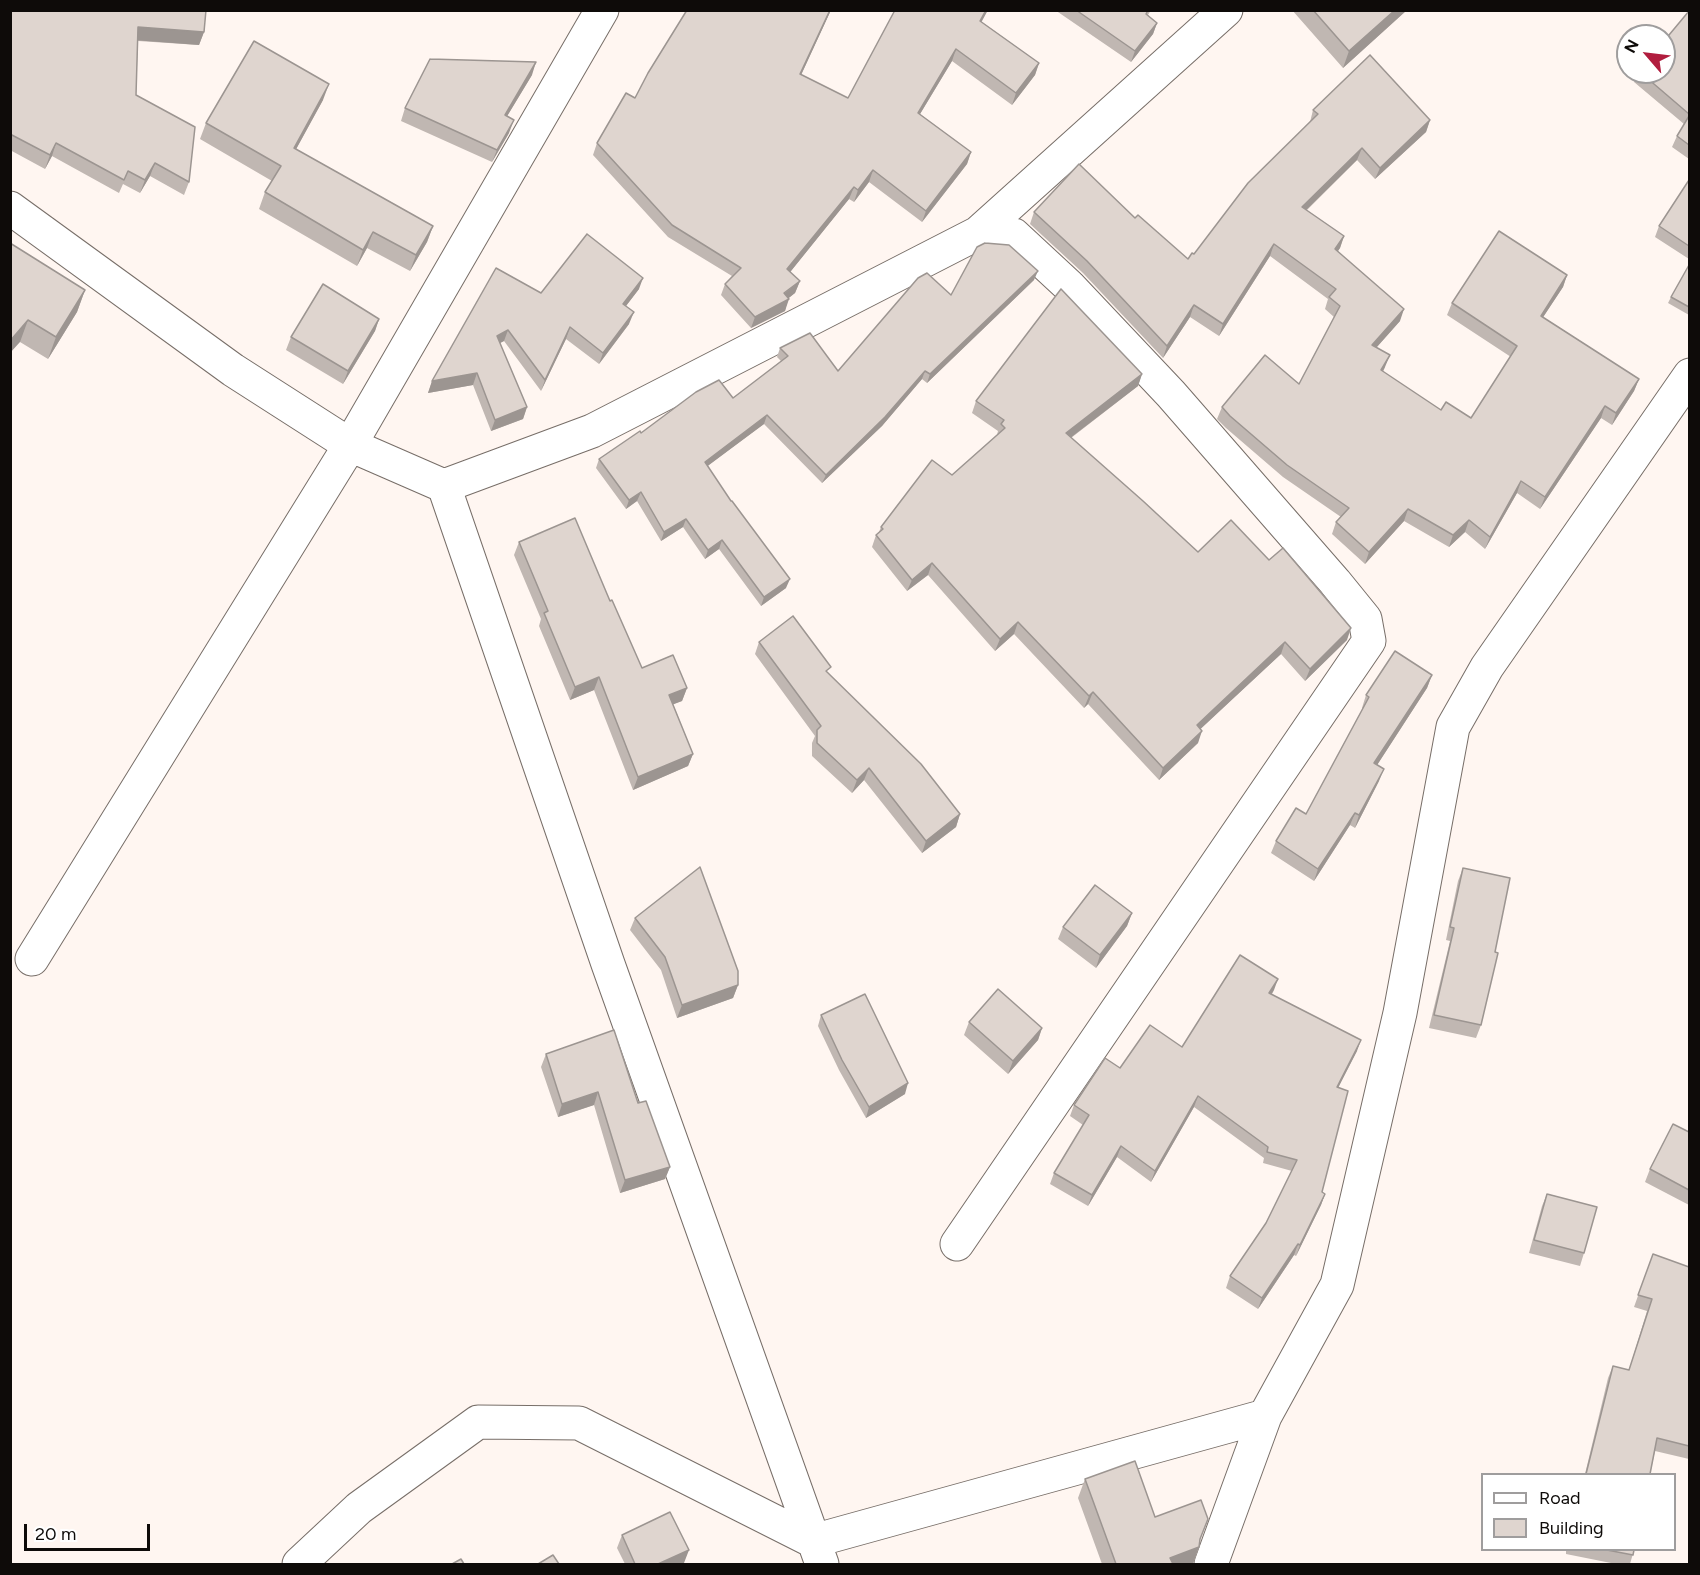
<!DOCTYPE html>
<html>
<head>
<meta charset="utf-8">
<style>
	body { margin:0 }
	#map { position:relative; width:1700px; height:1575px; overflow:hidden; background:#fff6f1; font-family:Figtree,sans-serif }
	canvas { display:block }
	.frame { position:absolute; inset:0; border:12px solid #0e0b09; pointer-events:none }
	.legend { position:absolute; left:1481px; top:1473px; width:195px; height:78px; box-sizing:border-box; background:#fff; border:2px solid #9f9d9d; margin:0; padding:8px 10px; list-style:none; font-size:18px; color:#0e0b09 }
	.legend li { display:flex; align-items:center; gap:12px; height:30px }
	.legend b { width:30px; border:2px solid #9f9d9d }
	.north { position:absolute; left:1616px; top:24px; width:60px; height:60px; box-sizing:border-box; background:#fff; border:2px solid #9f9d9d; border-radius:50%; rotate:298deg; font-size:16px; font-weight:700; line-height:24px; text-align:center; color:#0e0b09 }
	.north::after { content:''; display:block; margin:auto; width:21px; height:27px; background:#b11d3e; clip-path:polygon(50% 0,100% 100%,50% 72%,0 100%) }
	.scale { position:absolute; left:24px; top:1524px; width:126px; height:27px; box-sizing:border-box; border:3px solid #0e0b09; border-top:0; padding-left:8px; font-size:18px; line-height:21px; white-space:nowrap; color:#0e0b09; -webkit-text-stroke:4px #fff; paint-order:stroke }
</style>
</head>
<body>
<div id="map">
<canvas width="1700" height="1575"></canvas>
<div class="frame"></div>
<ul class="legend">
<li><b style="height:8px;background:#fff"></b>Road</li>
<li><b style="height:16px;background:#dfd5cf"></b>Building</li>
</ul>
<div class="north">N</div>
<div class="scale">20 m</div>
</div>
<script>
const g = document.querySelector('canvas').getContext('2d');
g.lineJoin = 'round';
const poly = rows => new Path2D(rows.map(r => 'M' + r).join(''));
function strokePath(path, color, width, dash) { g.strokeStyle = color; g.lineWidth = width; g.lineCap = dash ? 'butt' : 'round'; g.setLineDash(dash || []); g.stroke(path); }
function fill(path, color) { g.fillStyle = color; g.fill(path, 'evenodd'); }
const minor = poly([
	[10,208,233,370,350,445,444,486,592,431,978,233,1226,10],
	[444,486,608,964,822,1564],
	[32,959,350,445,602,10],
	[957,1244,1369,641,1365,619,1335,582,1171,394,1069,286,1014,235,978,233],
	[299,1564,359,1508,478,1422,579,1423,813,1541,1265,1416],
	[1211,1564,1265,1416,1337,1285,1400,1013,1453,727,1487,667,1690,375]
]);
strokePath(minor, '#776e68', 35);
strokePath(minor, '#fff', 33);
fill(poly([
	[10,10,204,32,199,45,138,41,136,95,189,182,184,195,150,176,140,193,123,184,119,193,52,156,45,169,10,150],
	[687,10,831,10,801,75,848,98,982,22,1039,63,1035,75,1012,105,952,61,920,114,971,152,967,164,922,222,869,182,854,202,849,199,790,272,800,281,795,293,788,298,785,311,751,328,721,295,725,284,732,276,668,237,593,155,597,143,635,98],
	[1055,10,1151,10,1148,15,1157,23,1153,34,1131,62],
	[1292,10,1407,10,1343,68],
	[1689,11,1689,159,1672,147,1677,136,1684,124,1634,82,1638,72,1664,72],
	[532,75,507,116,509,133,492,162,401,121,405,108],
	[323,100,296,149,433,226,427,242,410,271,367,248,357,266,259,209,265,192,272,181,200,139,206,123],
	[1313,110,1430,120,1426,132,1375,179,1357,160,1307,210,1344,236,1340,248,1338,251,1400,321,1376,348,1385,367,1383,372,1441,410,1471,418,1511,357,1447,315,1452,303,1567,275,1563,287,1543,317,1639,379,1634,391,1612,425,1601,418,1540,509,1517,493,1485,549,1465,532,1449,547,1404,521,1365,564,1332,534,1336,522,1341,517,1283,477,1226,428,1217,419,1222,407,1299,384,1334,317,1325,309,1328,299,1270,256,1219,336,1190,317,1163,358,1083,273,1030,224,1034,212,1135,218,1188,259,1194,254,1310,122],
	[1689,180,1689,259,1655,237,1659,226],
	[10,243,85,290,77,312,48,359,20,342],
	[1689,265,1689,315,1668,303,1671,297],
	[1034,280,927,383,922,379,882,426,822,483,764,424,707,466,786,588,761,606,719,549,705,559,683,527,661,541,637,501,626,509,596,468,599,459,641,433,733,398,781,361,777,357,780,348,838,371,951,295],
	[639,289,626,306,629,324,599,364,566,339,541,391,504,341,500,343,527,407,523,419,491,431,473,385,428,393,432,381,541,293],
	[379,319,375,331,343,384,286,350,291,337],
	[1142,374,1138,386,1071,438,1198,552,1347,640,1305,681,1281,654,1200,729,1198,743,1159,780,1088,704,1084,708,1014,634,995,651,928,575,907,591,872,547,876,535,879,532,881,527,952,475,997,435,998,431,972,413,976,401],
	[519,542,610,601,642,668,687,688,682,701,673,704,693,754,688,766,633,790,594,690,570,700,539,626,541,619,514,555],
	[759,642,828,674,960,814,956,827,922,853,864,780,852,793,812,756,812,743,815,736,755,654],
	[1432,675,1427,688,1377,765,1379,781,1355,828,1350,825,1314,881,1271,853,1276,841,1306,814,1363,708,1362,708,1366,695],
	[1463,868,1495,952,1481,1025,1476,1038,1429,1028,1450,941,1446,940,1458,881],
	[1132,913,1127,926,1096,968,1058,939,1063,927],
	[635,918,738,985,733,998,677,1018,661,970,630,930],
	[1274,990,1272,994,1357,1051,1338,1087,1322,1192,1325,1194,1321,1205,1296,1256,1294,1255,1258,1309,1226,1288,1230,1276,1266,1223,1292,1171,1263,1163,1264,1158,1194,1107,1151,1182,1117,1157,1088,1206,1050,1184,1054,1173,1083,1125,1070,1116,1074,1105,1120,1068,1182,1047],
	[821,1015,905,1094,866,1118,839,1070,818,1026],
	[969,1022,1042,1028,1038,1040,1008,1074,964,1035],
	[546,1054,638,1103,670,1167,665,1179,620,1193,594,1105,558,1117,541,1067],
	[1689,1132,1689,1205,1645,1182,1650,1169],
	[1547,1194,1584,1253,1580,1266,1529,1253,1542,1206],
	[1653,1254,1689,1267,1689,1459,1655,1451,1650,1474,1585,1474,1608,1378,1613,1366,1629,1370,1647,1311,1634,1307],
	[1085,1479,1155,1517,1200,1539,1199,1547,1193,1564,1102,1564,1078,1498],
	[622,1535,684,1563,681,1564,625,1564,617,1548],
	[1566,1550,1634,1550,1630,1564,1616,1564,1566,1554]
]), '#c0b7b2');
fill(poly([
	[830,10,831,10,796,86,800,74],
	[986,10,988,10,976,32,980,21],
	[1395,10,1407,10,1343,68,1349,51],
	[1157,23,1153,34,1131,62,1135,51],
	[138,27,204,32,199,45,133,40],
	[956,49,952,61,914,124,918,113],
	[536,62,532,75,500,128,505,115],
	[1039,63,1035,75,1012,105,1016,93],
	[329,84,323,100,288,164,294,148],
	[514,120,509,133,492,162,497,150],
	[1430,120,1426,132,1375,179,1380,168],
	[56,143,52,156,45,169,50,155],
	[1362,148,1357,160,1298,218,1302,207],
	[971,152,967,164,922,222,926,211],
	[155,163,150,176,140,193,145,180],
	[873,170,869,182,854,202,858,190],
	[854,187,849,199,783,281,787,269],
	[433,226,427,242,410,271,416,255],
	[373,232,367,248,357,266,363,250],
	[1344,236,1340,248,1331,261,1335,249],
	[1274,244,1270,256,1219,336,1223,324],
	[1038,271,1034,280,927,383,930,374],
	[1567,275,1563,287,1536,328,1541,316],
	[643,278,639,289,619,315,623,304],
	[800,281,795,293,784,302,789,299,785,311,751,328,755,317],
	[85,290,77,312,48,359,56,337],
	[1194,305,1190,317,1163,358,1167,346],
	[1404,309,1400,321,1368,357,1372,345],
	[634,312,629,324,599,364,603,353],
	[379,319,375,331,343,384,348,371],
	[28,320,20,342,10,353,10,341],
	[570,327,566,339,541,391,545,380],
	[508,330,504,341,492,347,497,336],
	[1390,355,1385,367,1377,382,1381,370],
	[925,371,922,379,882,426,822,483,826,475],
	[477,373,473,385,428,393,432,381],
	[1142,374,1138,386,1061,445,1066,433],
	[1639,379,1634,391,1612,425,1616,413],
	[1605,406,1601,418,1540,509,1545,497],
	[527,407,523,419,491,431,495,420],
	[767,415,764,424,701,471,705,462],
	[1521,481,1517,493,1485,549,1490,537],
	[641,492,637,501,626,509,629,500],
	[1408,509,1404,521,1365,564,1369,552],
	[686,519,683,527,661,541,664,532],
	[1469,520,1465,532,1449,547,1453,535],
	[722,540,719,549,705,559,708,550],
	[932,563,928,575,907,591,912,580],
	[790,579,786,588,761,606,764,597],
	[1018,622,1014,634,995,651,1000,639],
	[1351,628,1347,640,1305,681,1310,669],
	[1285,642,1281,654,1192,737,1197,725],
	[1432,675,1427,688,1370,776,1374,763],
	[599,677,594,690,570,700,575,687],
	[687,688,682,701,664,708,669,695],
	[1093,692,1088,704,1084,708,1089,696],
	[1202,731,1198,743,1159,780,1163,768],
	[693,754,688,766,633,790,638,777],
	[869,768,864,780,852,793,857,780],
	[1384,769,1379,781,1355,828,1359,815],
	[1355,813,1350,825,1314,881,1318,869],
	[960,814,956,827,922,853,926,841],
	[1132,913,1127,926,1096,968,1100,955],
	[1278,979,1274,990,1265,1004,1269,993],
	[738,985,733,998,677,1018,682,1005],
	[1042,1028,1038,1040,1008,1074,1013,1061],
	[1361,1040,1357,1051,1333,1098,1337,1087],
	[908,1083,905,1094,866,1118,869,1107],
	[598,1092,594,1105,558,1117,562,1104],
	[1198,1096,1194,1107,1151,1182,1155,1171],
	[1121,1146,1117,1157,1088,1206,1092,1195],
	[670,1167,665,1179,620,1193,625,1180],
	[1325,1194,1321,1205,1296,1256,1300,1245],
	[1298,1244,1294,1255,1258,1309,1262,1298],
	[1199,1547,1193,1564,1168,1564,1170,1558],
	[689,1550,684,1563,681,1564,658,1564]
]), '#9c9591');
const building = poly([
	[10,10,206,10,204,32,138,27,136,95,195,127,189,182,155,163,145,180,128,171,124,180,56,143,50,155,10,134,10,10],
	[687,10,830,10,800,74,848,98,895,10,986,10,980,21,1039,63,1016,93,956,49,918,113,971,152,926,211,873,170,858,190,854,187,787,269,800,281,784,293,789,299,755,317,725,284,741,268,672,225,597,143,626,93,635,98,648,73,687,10],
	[1076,10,1148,10,1146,14,1157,23,1135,51,1076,10],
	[1313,10,1395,10,1349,51,1313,10],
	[1689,11,1689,114,1640,72,1664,72,1664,41,1689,11],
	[254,41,329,84,294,148,433,226,416,255,373,232,363,250,265,192,281,166,206,123,254,41],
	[1370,55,1430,120,1380,168,1362,148,1302,207,1344,236,1335,249,1404,309,1372,345,1390,355,1381,370,1441,410,1446,402,1471,418,1517,346,1452,303,1499,231,1567,275,1541,316,1639,379,1616,413,1605,406,1545,497,1521,481,1490,537,1469,520,1453,535,1408,509,1369,552,1336,522,1349,508,1287,465,1230,416,1222,407,1265,355,1299,384,1340,306,1329,297,1336,289,1274,244,1223,324,1194,305,1167,346,1087,261,1034,212,1079,164,1135,218,1138,215,1188,259,1192,253,1194,254,1248,183,1318,114,1313,110,1370,55],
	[430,59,536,62,505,115,514,120,497,150,405,108,430,59],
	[1689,116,1689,145,1677,136,1689,116],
	[1689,180,1689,246,1659,226,1689,180],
	[587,234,643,278,623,304,634,312,603,353,570,327,545,380,508,330,497,336,527,407,495,420,477,373,432,381,496,268,541,293,587,234],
	[10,243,85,290,56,337,28,320,10,341,10,243],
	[985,243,1009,245,1038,271,930,374,925,371,885,417,826,475,767,415,705,462,731,501,732,501,790,579,764,597,722,540,708,550,686,519,664,532,641,492,629,500,599,459,640,431,641,433,696,392,719,380,733,398,788,356,780,348,810,333,838,371,918,278,927,273,951,295,977,247,985,243],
	[1689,265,1689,307,1671,297,1689,265],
	[323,284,379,319,348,371,291,337,323,284],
	[1061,289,1142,374,1066,433,1143,501,1198,552,1231,520,1269,560,1283,548,1351,628,1310,669,1285,642,1197,725,1202,731,1163,768,1093,692,1089,696,1018,622,1000,639,932,563,912,580,876,535,883,529,881,527,932,460,952,475,1005,428,1001,424,1004,420,976,401,1061,289],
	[575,518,610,601,612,600,642,668,673,655,687,688,669,695,693,754,638,777,599,677,575,687,544,613,548,611,519,542,575,518],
	[793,616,831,667,826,671,921,764,960,814,926,841,869,768,857,780,817,743,817,730,821,726,759,642,793,616],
	[1395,651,1432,675,1374,763,1384,769,1359,815,1355,813,1318,869,1276,841,1296,808,1306,814,1369,697,1366,695,1395,651],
	[700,867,738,971,738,985,682,1005,665,957,635,918,700,867],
	[1463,868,1510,878,1495,952,1498,953,1481,1025,1434,1015,1454,928,1450,927,1463,868],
	[1095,885,1132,913,1100,955,1063,927,1095,885],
	[1240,955,1278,979,1269,993,1361,1040,1337,1087,1348,1091,1322,1192,1325,1194,1300,1245,1298,1244,1262,1298,1230,1276,1266,1223,1297,1160,1267,1152,1268,1147,1198,1096,1155,1171,1121,1146,1092,1195,1054,1173,1089,1115,1074,1105,1105,1058,1120,1068,1150,1025,1182,1047,1240,955],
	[998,989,1042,1028,1013,1061,969,1022,998,989],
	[865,994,908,1083,869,1107,842,1060,821,1015,865,994],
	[614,1030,638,1103,646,1101,670,1167,625,1180,598,1092,562,1104,546,1054,614,1030],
	[1673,1124,1689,1132,1689,1190,1650,1169,1673,1124],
	[1547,1194,1597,1207,1584,1253,1534,1240,1547,1194],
	[1653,1254,1689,1267,1689,1446,1657,1438,1650,1474,1586,1474,1613,1366,1629,1370,1652,1299,1638,1295,1653,1254],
	[1135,1461,1155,1517,1201,1500,1208,1519,1200,1539,1199,1547,1170,1558,1173,1564,1116,1564,1085,1479,1135,1461],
	[670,1512,689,1550,658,1564,635,1564,622,1535,670,1512],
	[1607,1550,1634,1550,1633,1555,1607,1550],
	[553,1555,559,1564,538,1564,553,1555],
	[461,1559,464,1564,452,1564,461,1559]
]);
fill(building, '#dfd5cf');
strokePath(building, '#9c9591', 1.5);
</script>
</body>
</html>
